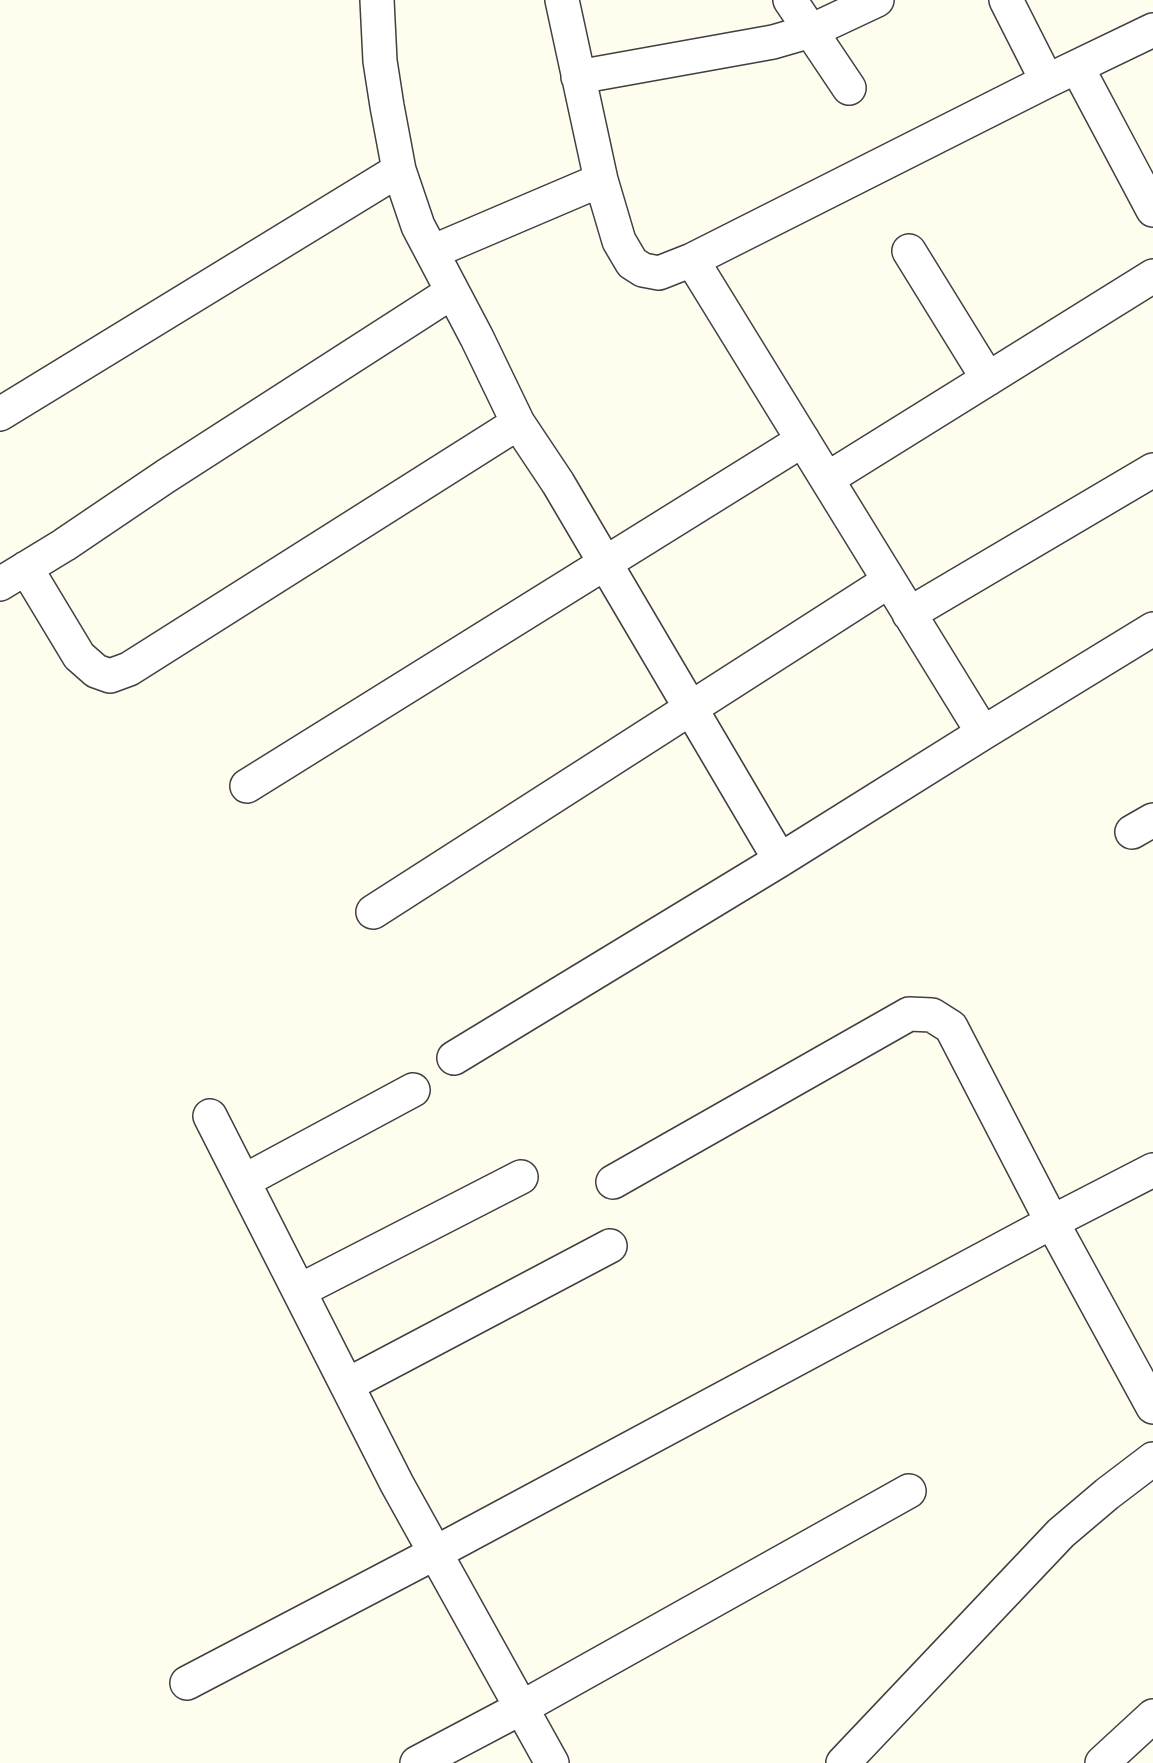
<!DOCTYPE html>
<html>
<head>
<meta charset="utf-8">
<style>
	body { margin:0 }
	canvas { display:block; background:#fefdee }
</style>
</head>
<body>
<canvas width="1153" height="1763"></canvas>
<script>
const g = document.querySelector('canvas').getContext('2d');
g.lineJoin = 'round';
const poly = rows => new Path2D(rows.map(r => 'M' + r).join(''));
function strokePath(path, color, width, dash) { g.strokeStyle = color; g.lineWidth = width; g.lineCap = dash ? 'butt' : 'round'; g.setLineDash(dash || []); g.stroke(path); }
const minor = poly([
	[377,0,380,61,387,106,399,170,418,226,477,338,518,423,558,483,780,860],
	[562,0,601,180,619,241,632,263,643,270,659,273,692,260],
	[790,0,849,88],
	[1006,0,1047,81],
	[1077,67,1153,210],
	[578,77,773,42,811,31,877,0],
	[909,251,988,379],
	[432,252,601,180],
	[0,414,399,170],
	[827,479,1153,276],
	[26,568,79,656,96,671,110,676,129,669,518,423],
	[0,584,64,545,166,476,452,292],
	[909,614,1153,470],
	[983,733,692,260,1047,81,1153,30],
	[247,786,803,440],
	[1132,832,1153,820],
	[373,912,889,581],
	[454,1058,780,860,983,733,1153,629],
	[210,1116,397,1484,552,1763],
	[244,1181,413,1090],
	[613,1182,909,1014,932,1015,951,1027,1052,1222,1153,1407],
	[299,1291,521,1177],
	[347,1385,610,1246],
	[187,1683,435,1553,1052,1222,1153,1170],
	[417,1763,521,1708,909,1491],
	[843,1763,1061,1533,1107,1494,1153,1459],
	[1102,1763,1153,1716]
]);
strokePath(minor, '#404040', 36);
strokePath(minor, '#fff', 33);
</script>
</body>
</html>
